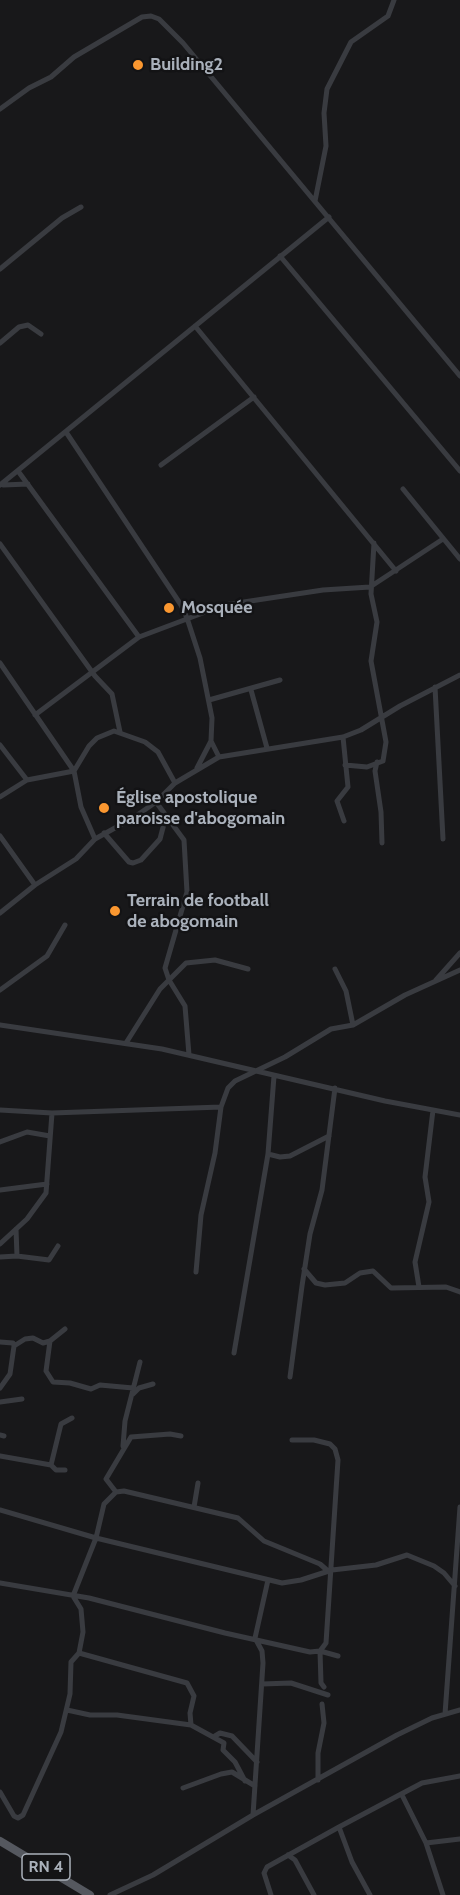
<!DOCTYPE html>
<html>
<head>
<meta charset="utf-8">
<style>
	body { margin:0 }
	canvas { display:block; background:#18181a }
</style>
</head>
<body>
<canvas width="460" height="1895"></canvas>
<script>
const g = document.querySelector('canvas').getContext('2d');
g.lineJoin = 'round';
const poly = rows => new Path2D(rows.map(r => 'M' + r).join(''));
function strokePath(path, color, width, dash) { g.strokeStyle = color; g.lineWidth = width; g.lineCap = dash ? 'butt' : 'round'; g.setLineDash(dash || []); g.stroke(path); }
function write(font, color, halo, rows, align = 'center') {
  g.font = font + ' Cabin,sans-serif'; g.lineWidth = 5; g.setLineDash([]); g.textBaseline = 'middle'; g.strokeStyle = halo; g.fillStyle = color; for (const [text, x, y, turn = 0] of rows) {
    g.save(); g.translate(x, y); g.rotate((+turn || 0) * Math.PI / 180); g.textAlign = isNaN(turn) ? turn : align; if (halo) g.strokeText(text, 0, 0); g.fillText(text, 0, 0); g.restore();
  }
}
strokePath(poly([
	[0,109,29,88,51,77,74,57,142,17,151,16,159,19,183,43,460,376],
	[315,201,326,146,324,113,327,89,351,42,388,16,394,0],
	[280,256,460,471],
	[0,269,62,218,81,207],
	[195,326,396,571],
	[0,343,19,327,28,325,41,334],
	[66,432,181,605,187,618,200,658,212,718,211,741,197,768],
	[161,465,254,397],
	[18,471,139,637],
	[0,485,329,217],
	[3,485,28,484],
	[403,489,460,559],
	[0,544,95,676,112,694,120,732],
	[0,663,74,771,27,780,0,797],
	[435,687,443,839],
	[251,690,267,748],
	[209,700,280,680],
	[35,715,139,637,224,605,323,590,370,587,443,539],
	[343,737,348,787,337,801,344,821],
	[211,741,219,757],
	[0,745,27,780],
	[377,762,375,771,381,812,382,843],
	[345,765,367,767,383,761,386,742,371,661,377,622,371,594,374,543],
	[156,802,184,840,187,892,165,968,169,980,185,1006,189,1055],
	[104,833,129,862,133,863,141,860,160,839,166,816],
	[0,836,35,885],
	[95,839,81,807,74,771,89,746,97,738,114,731,145,742,158,752,175,783],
	[0,913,35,885,76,859,95,839,133,818,156,802,175,783,219,757,343,737,361,730,400,706,460,675],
	[335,969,346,991,353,1025],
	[436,980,460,953],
	[0,990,47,956,65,925],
	[0,1025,162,1049,385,1101,460,1115],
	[126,1043,160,989,186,963,215,960,248,969],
	[0,1110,52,1113,221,1107],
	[0,1142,27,1132,50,1136],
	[268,1154,280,1157,290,1156,329,1136],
	[0,1190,47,1184],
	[0,1244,27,1219,46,1193,52,1113],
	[17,1256,49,1260,58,1246],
	[0,1257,17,1256,16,1229],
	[304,1269,316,1283,325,1285,345,1283,360,1273,373,1271,391,1288,446,1287,460,1292],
	[196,1272,201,1215,215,1153,221,1107,228,1088,235,1081,285,1057,331,1029,353,1025,405,995,460,970],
	[419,1287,415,1262,429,1202,425,1177,433,1110],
	[50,1341,65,1329],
	[0,1342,13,1343,14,1346],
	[14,1346,25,1339,33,1338,43,1343,50,1341,46,1371,53,1382,70,1383,91,1389,100,1385,133,1388],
	[234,1353,268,1154,274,1076],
	[290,1377,302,1286,310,1234,322,1190,335,1088],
	[0,1388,10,1374,14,1346],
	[133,1394,139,1388,153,1384],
	[0,1402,22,1399],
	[0,1435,4,1436],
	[123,1446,125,1421,140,1362],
	[0,1456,51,1465,61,1424,72,1418],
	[51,1465,56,1470,65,1470],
	[116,1492,106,1479,131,1437,170,1434,181,1436],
	[194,1507,198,1483],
	[0,1510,96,1538,282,1583,301,1580,332,1570,376,1565,407,1555,434,1566,444,1573,455,1586],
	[0,1583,89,1598,225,1633,310,1652,320,1651,326,1643,338,1460,335,1449,330,1444,314,1440,292,1440],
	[79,1653,187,1683,194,1696,190,1713,191,1725,224,1743,223,1750,235,1762,245,1781],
	[262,1684,291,1683,328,1695],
	[324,1687,321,1683,320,1651,338,1656],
	[67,1710,90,1715,117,1715,191,1725],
	[445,1714,460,1507],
	[215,1736,220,1733,232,1736,257,1762],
	[318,1780,318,1753,324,1723,322,1704],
	[183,1788,221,1774,232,1772,255,1786],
	[0,1792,14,1816,18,1818,23,1815,61,1732,70,1694,71,1662,79,1653,83,1632,81,1609,73,1596,96,1538,104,1504,116,1492,124,1491,238,1518,264,1541,320,1564,328,1571],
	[402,1795,426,1843,443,1895],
	[253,1815,263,1663,262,1651,255,1638,268,1580],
	[426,1843,460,1839],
	[288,1855,295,1860,314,1895],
	[110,1895,153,1875,253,1815,397,1735,432,1718,460,1710],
	[271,1895,264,1873,267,1867,339,1827],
	[370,1895,352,1862,339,1827,422,1783,460,1776]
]), '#393b40', 5);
strokePath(poly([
	[0,1841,90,1895]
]), '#55585f', 8);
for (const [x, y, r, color] of [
	[138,65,6,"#fa9730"],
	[169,608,6,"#fa9730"],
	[104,808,6,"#fa9730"],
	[115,911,6,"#fa9730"]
]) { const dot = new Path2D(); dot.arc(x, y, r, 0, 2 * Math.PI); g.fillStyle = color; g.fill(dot); strokePath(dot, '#131315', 2); }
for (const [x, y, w] of [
	[46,1867,48]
]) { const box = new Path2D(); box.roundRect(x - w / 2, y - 13, w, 26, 4.5); g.fillStyle = '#131315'; g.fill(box); strokePath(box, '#aab1bb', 1.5); }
write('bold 16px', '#aab1bb', null, [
	["RN 4",46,1867]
]);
write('bold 18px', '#aab1bb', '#131315', [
	["Building2",150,65],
	["Mosquée",181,608],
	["Église apostolique",116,798],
	["paroisse d'abogomain",116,819],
	["Terrain de football",127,901],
	["de abogomain",127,922]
], 'left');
</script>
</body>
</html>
